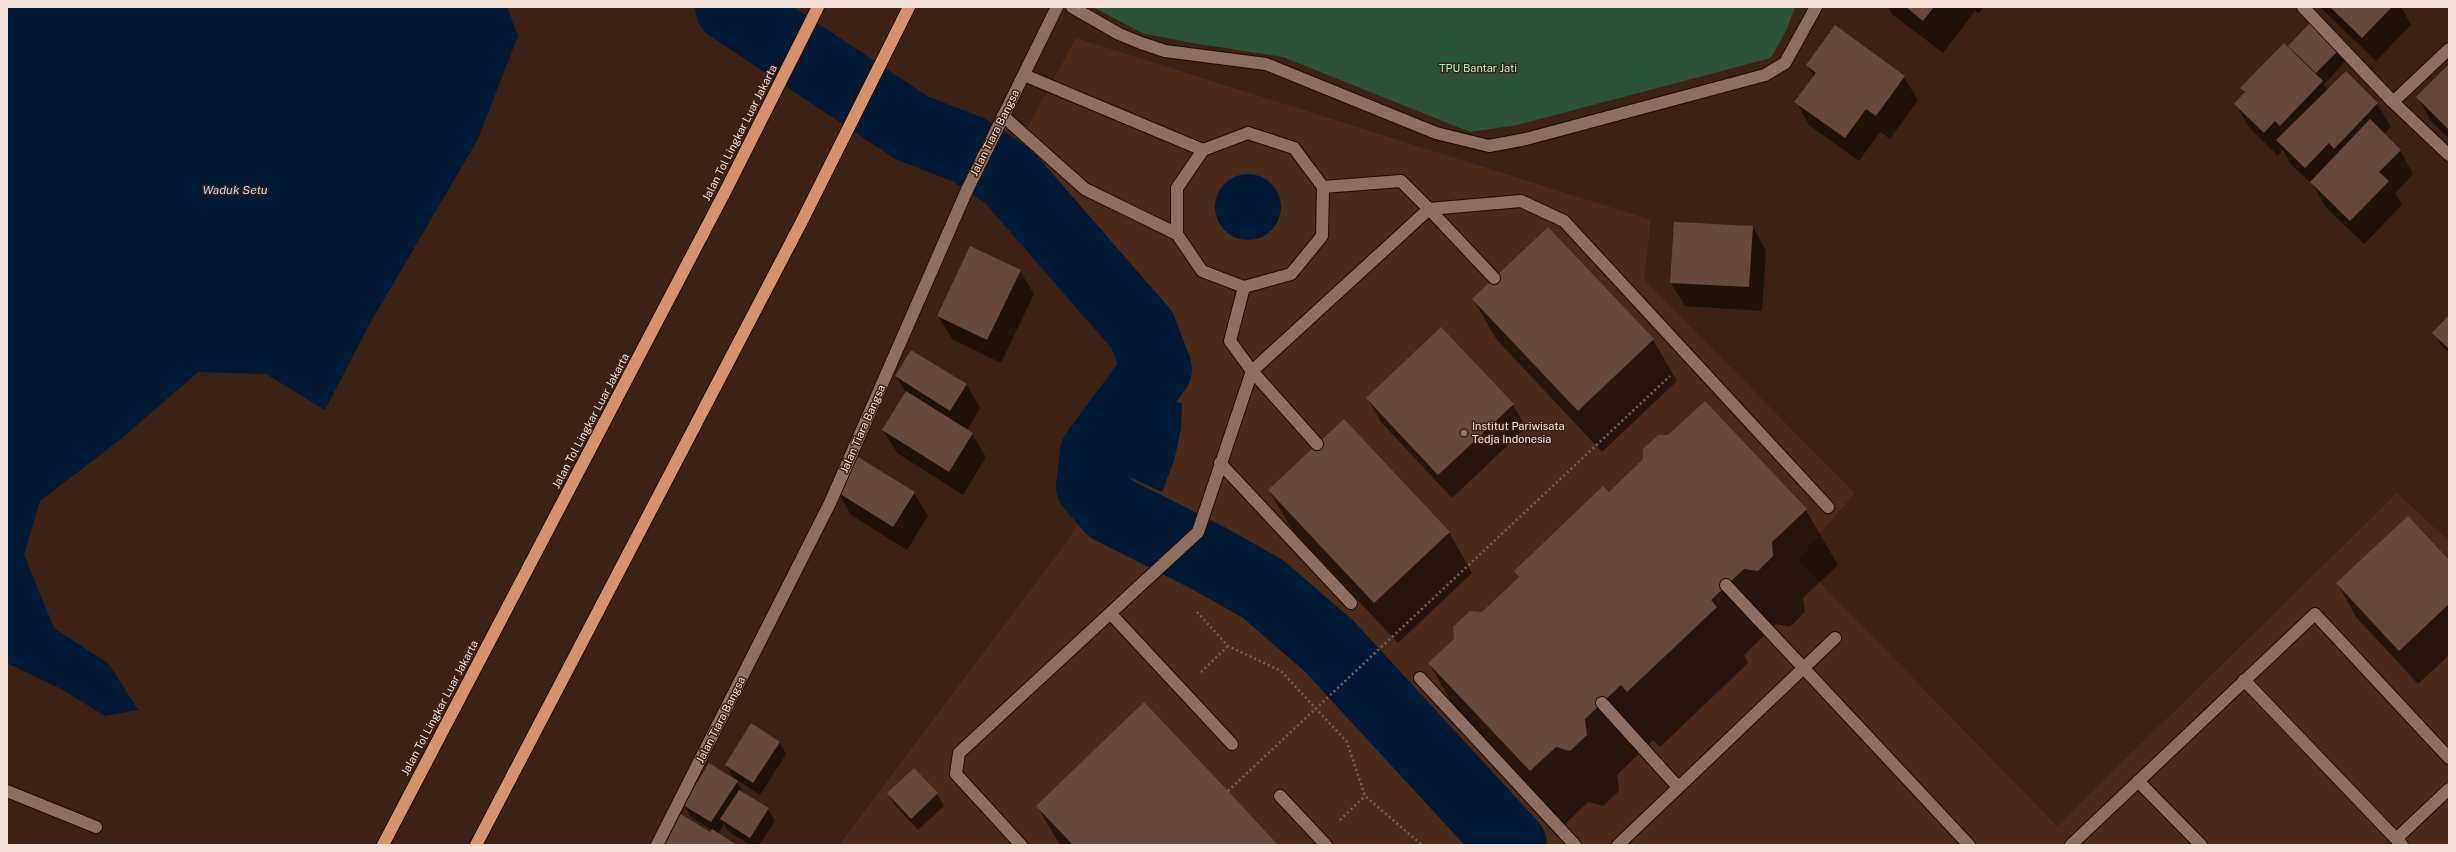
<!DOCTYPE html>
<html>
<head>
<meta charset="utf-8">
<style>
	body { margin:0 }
	#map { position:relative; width:2456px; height:852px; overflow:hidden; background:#3b2215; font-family:"Public Sans",sans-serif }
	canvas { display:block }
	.frame { position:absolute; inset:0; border:8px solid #f2e0d8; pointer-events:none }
</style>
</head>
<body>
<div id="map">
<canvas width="2456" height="852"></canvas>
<div class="frame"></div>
</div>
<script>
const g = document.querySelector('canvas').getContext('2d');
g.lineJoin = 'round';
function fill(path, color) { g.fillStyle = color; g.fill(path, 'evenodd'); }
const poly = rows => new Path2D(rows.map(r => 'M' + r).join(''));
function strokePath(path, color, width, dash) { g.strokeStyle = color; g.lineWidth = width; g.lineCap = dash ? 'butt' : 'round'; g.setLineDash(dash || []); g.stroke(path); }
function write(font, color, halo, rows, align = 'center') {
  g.font = font + ' "Public Sans",sans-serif'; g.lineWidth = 3; g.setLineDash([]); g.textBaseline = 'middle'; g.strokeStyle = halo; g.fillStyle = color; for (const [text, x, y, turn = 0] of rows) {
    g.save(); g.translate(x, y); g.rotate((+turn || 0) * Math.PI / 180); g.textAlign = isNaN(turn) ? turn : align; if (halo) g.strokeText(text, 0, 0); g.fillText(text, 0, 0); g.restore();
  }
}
fill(poly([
	[1076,38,1651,220,1644,280,1855,493,1798,560,2057,826,2397,493,2449,541,2449,845,839,845,1066,543,1169,374,1162,331,1012,156]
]), '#4a2a19');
fill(poly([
	[1093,7,1795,7,1787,29,1771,58,1517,125,1470,132,1283,57,1186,42,1142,33]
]), '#2c523b');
fill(poly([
	[7,7,507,7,518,36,477,141,369,325,325,410,266,374,198,372,121,439,40,501,24,555,54,628,109,664,138,710,105,716,61,689,7,663],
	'1215 207a33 33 0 1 1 66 0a33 33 0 1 1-66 0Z',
	[1164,396,1182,404,1181,429,1174,461,1162,492,1121,473]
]), '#011a36');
fill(poly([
	[1888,7,1984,7,1979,13,1975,11,1943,53,1892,14],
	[2320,7,2401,7,2411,25,2376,61],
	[2290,46,2338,50,2345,62,2324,84,2328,91,2377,104,2391,127,2384,134,2400,150,2413,174,2395,193,2402,205,2364,244,2325,206,2313,185,2290,163,2283,150,2278,156,2249,127,2235,104,2245,94,2242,88,2293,52],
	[1808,65,1904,77,1918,100,1890,139,1880,132,1859,161,1809,125,1796,102,1814,77],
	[2449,66,2449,139,2431,121,2418,98],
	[1753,227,1766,251,1762,311,1685,306,1671,283],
	[1548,228,1653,340,1677,381,1602,452,1497,340,1473,299],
	[1020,271,1034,294,1001,363,952,339,938,316],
	[2449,316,2449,353,2441,345,2434,333],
	[912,351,967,385,980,408,967,430,972,434,986,457,963,495,897,453,883,430,906,393,896,376],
	[1367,398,1513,405,1526,428,1452,498,1381,422],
	[1269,491,1449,532,1472,573,1398,643,1293,531],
	[838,492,914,493,928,516,907,550,851,515],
	[1609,493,1806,510,1838,565,1803,598,1805,612,1790,627,1776,624,1744,655,1748,663,1660,747,1653,740,1617,775,1619,791,1603,806,1588,802,1563,826,1461,719,1429,663,1519,578,1515,571],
	[2449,562,2449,655,2418,684,2356,617,2337,583],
	[779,742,786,754,760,795,733,777,726,765],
	[737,782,744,794,768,809,775,821,759,845,750,845,728,831,724,824,718,834,735,845,710,834,712,830,691,817,684,805],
	[888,793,937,794,944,806,918,830,895,805],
	[1037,806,1277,845,1060,845]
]), '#0007');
strokePath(poly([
	[730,7,912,128,969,150,1009,177,1142,330,1157,369,1095,453,1091,486,1111,509,1210,559,1263,589,1329,646,1512,845]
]), '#011a36', 70);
fill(poly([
	[1906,7,1934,7,1923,21],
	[2330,7,2392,7,2362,38],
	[2311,22,2339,50,2316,73,2288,46],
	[1835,25,1905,76,1876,116,1866,109,1845,138,1794,102,1816,73,1806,65],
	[2284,43,2323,81,2280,126,2275,121,2264,133,2234,104,2245,92,2240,88],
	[2449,64,2449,130,2416,97],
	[2346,71,2378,103,2334,149,2329,143,2305,168,2276,140],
	[2370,119,2401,150,2379,172,2389,181,2350,221,2310,182],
	[1674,222,1753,226,1749,287,1670,283],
	[1548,227,1654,339,1578,411,1472,299],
	[970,246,1021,270,987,340,937,316],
	[2449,315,2449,349,2432,333],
	[1441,327,1514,404,1438,475,1366,398],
	[911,350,967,384,950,411,895,376],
	[906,391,973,433,949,472,882,430],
	[1705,401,1807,509,1772,542,1773,556,1758,571,1744,569,1711,600,1717,607,1627,692,1621,685,1585,719,1587,735,1570,751,1556,747,1530,771,1428,663,1454,639,1453,627,1470,611,1482,612,1519,577,1514,571,1603,486,1609,492,1643,459,1643,449,1658,435,1668,435],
	[1344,419,1450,532,1374,603,1268,490],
	[858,457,915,492,893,527,837,492],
	[2408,516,2449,560,2449,604,2399,651,2336,583],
	[1144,702,1228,791,1278,845,1073,845,1036,806],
	[751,723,780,742,753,783,725,765],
	[709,763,738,781,711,822,683,805],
	[914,768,938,793,911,819,887,793],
	[739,790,769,808,750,838,720,819],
	[679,813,710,832,712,829,737,845,660,845]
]), '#65493b');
const lane = poly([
	[1024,75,1203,150],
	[1003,116,1085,189,1177,234],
	[1248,133,1294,148,1323,187,1322,236,1291,274,1244,287,1202,271,1177,234,1177,188,1203,150,1248,133],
	[1323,187,1401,181,1429,209,1521,201,1564,221,1828,507],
	[1317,444,1252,371,1429,209,1494,278],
	[1220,463,1351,603],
	[1726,585,1969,845],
	[1111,614,1232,744],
	[1420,678,1575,845],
	[2244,680,2402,845],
	[1602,703,1678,787],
	[2138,781,2201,845],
	[7,791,96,827],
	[1280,796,1326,845],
	[2396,839,2449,789],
	[1021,845,956,774,959,753,1198,532,1252,371,1230,341,1244,287],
	[1618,845,1835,638],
	[2071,845,2315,614,2449,758]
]);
const street = poly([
	[1072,7,1119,34,1141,43,1165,51,1266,64,1436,133,1489,146,1526,139,1765,75,1785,63,1816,7],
	[2303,7,2393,102,2449,155],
	[2393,102,2449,49],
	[657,845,830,503,967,190,1057,7]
]);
const highway = poly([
	[383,845,727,188,818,7],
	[476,845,801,223,909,7]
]);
strokePath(lane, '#210b01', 14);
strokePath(street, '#210b01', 14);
strokePath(highway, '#210b01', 14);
strokePath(poly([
	[1197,612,1228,646,1281,671,1347,742,1365,796,1422,845],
	[1201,672,1228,646],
	[1228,791,1670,376],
	[1340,820,1365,796]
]), '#766054', 2.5, [2, 3]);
strokePath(lane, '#8d6f60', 12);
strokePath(street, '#8d6f60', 12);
strokePath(highway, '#d6926a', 12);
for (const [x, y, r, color] of [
	[1464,433,4,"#8d6e63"]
]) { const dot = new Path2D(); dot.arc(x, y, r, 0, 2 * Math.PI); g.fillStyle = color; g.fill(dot); strokePath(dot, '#3b2215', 1.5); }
write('11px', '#aef4c8', '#3b2215', [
	["TPU Bantar Jati",1478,69]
]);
write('11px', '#f2e0d8', '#3b2215', [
	["Jalan Tol Lingkar Luar Jakarta",740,133,-63],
	["Jalan Tiara Bangsa",995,133,-63],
	["Jalan Tol Lingkar Luar Jakarta",591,421,-62],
	["Jalan Tiara Bangsa",863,429,-66],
	["Jalan Tol Lingkar Luar Jakarta",440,708,-62],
	["Jalan Tiara Bangsa",721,720,-63]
]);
write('11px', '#f2e0d8', '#3b2215', [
	["Institut Pariwisata",1472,427],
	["Tedja Indonesia",1472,440]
], 'left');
write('italic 12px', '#b6d2f3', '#3b2215', [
	["Waduk Setu",235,190]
]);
</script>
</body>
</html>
